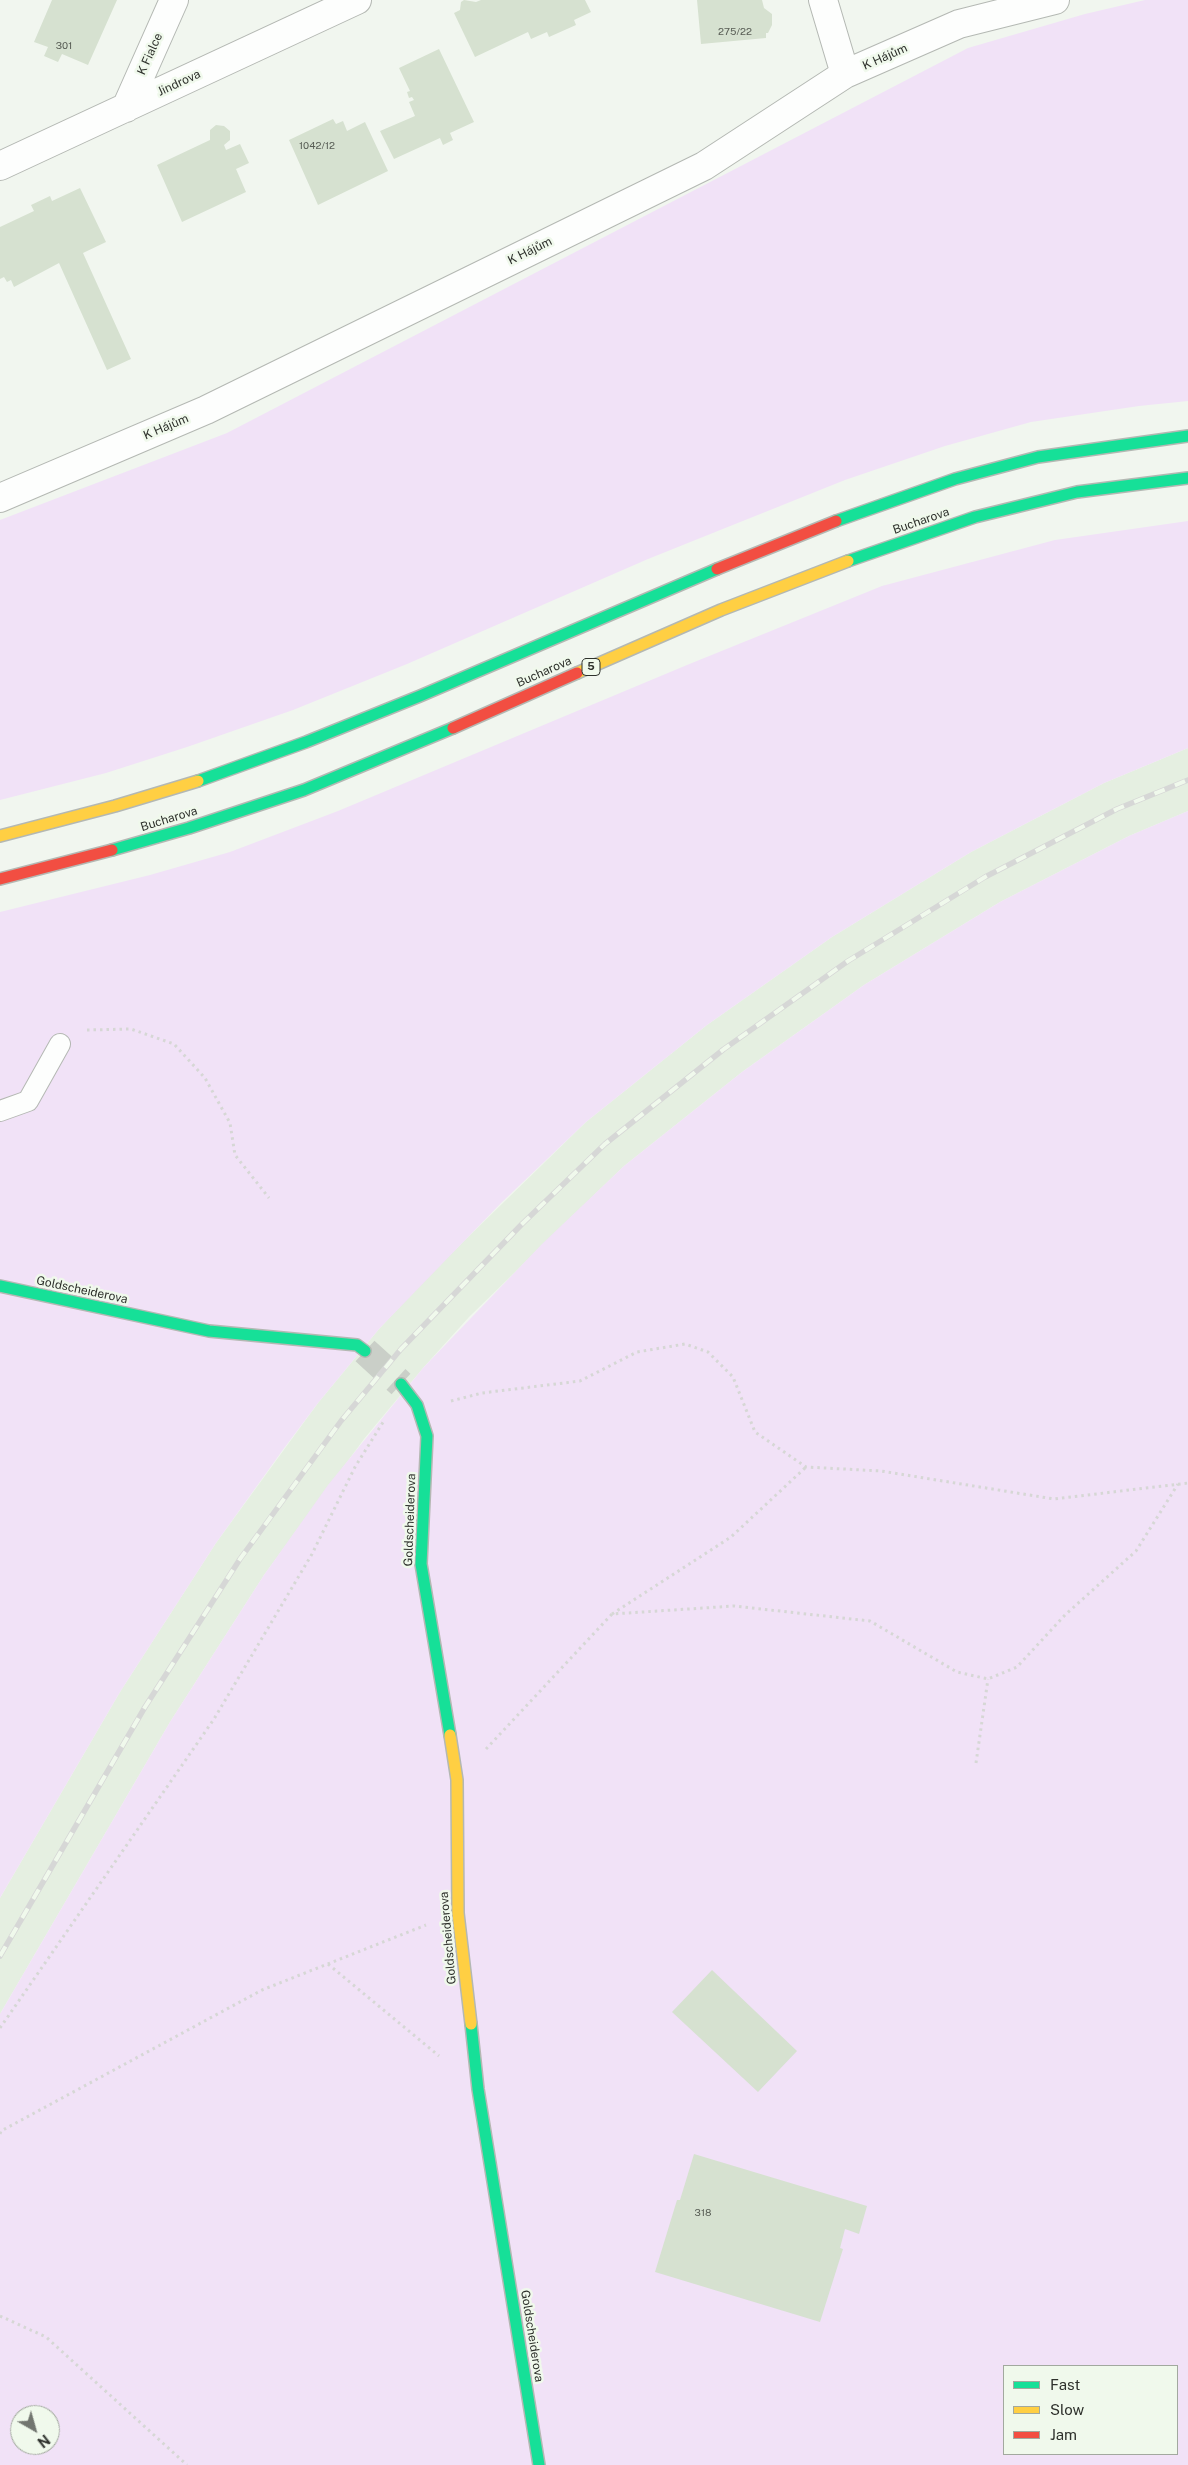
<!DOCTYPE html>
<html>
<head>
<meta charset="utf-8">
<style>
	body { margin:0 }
	#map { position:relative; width:1188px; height:2465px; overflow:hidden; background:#f1f6ef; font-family:"Public Sans",sans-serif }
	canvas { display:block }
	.legend { position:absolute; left:1003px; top:2365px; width:175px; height:90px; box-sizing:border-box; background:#f0f9ec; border:1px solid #a2a99f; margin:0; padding:6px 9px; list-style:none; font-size:15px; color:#2e312c }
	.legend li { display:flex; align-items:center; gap:10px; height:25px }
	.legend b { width:25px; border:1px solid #a2a99f }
	.north { position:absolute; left:10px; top:2405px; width:50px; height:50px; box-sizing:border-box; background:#f0f9ec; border:1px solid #a2a99f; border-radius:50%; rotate:142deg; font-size:14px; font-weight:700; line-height:20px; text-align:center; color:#2e312c }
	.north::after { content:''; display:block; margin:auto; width:18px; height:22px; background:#727670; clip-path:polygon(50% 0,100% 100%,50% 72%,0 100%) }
</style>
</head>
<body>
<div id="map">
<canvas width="1188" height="2465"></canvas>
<ul class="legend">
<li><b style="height:6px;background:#16e098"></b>Fast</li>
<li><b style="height:6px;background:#ffcf43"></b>Slow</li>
<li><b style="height:6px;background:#f24e42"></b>Jam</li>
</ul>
<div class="north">N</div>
</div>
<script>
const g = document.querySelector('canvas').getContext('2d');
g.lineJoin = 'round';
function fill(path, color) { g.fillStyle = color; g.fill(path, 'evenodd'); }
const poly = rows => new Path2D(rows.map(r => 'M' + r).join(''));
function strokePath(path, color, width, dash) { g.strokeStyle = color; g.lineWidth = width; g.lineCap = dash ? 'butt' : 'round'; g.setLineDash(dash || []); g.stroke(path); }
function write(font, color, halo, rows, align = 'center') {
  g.font = font + ' "Public Sans",sans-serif'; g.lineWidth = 5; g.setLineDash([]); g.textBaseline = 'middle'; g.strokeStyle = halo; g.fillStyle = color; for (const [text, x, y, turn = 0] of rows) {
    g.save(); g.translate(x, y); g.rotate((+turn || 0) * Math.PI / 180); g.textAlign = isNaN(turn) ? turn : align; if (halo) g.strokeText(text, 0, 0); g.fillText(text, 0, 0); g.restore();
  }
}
fill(poly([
	[1188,748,1188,811,1129,836,1000,902,864,985,742,1072,624,1166,469,1317,423,1368,364,1439,264,1575,170,1722,0,2014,0,1898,120,1692,216,1543,318,1403,379,1329,427,1277,586,1122,707,1025,832,937,971,852,1104,783]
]), '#e5efe1');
fill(poly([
	[1145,0,1188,0,1188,401,1139,406,1031,422,945,446,845,480,648,559,407,664,293,710,187,747,106,773,0,800,0,520,227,433,968,48,1085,14],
	[1188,521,1188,748,1104,783,971,852,832,937,707,1025,586,1122,501,1203,379,1329,318,1403,282,1451,216,1543,120,1692,0,1898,0,912,150,875,230,852,338,811,687,665,882,586,1055,540],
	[1188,811,1188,2465,0,2465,0,2014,170,1722,264,1575,328,1485,423,1368,542,1244,624,1166,742,1072,864,985,1000,902,1129,836],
	[1004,2366,1177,2366,1177,2454,1004,2454],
	[20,2415,50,2415,50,2445,20,2445]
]), '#f1e2f7');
fill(poly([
	[52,0,117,0,88,65,62,54,58,62,44,56,48,47,34,42],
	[464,0,476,2,481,0,585,0,591,12,574,20,576,25,549,37,547,32,531,39,528,32,475,57,454,13,460,10,461,2],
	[697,0,762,0,764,8,772,14,772,25,768,33,766,33,766,38,701,44],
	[439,49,474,122,450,133,453,140,443,145,440,138,394,159,380,131,415,116,409,102,414,100,412,97,409,98,407,92,410,91,399,68],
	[333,119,336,124,343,121,347,131,365,122,388,171,318,205,289,140],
	[216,125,224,126,230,131,230,140,224,145,226,150,240,144,249,163,236,169,246,192,182,222,157,165,210,140,210,130],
	[80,188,106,242,83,253,131,359,107,370,59,263,14,287,11,280,7,282,4,277,0,279,0,227,34,211,31,205,50,196,52,201],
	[712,1970,797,2051,758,2092,672,2012],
	[694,2154,867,2206,859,2234,845,2229,840,2248,843,2249,820,2322,655,2272,677,2200,680,2200]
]), '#d6e1d0');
strokePath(poly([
	[365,1351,401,1384]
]), '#cacfc8', 28, [28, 14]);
const lane = poly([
	[0,1111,28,1101,60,1044]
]);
const street = poly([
	[823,0,845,74],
	[126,108,174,0],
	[0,166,357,0],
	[0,498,206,410,704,166,845,74,959,24,1055,0]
]);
const fast = poly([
	[836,521,955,479,1038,457,1188,436],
	[848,561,975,517,1077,492,1188,478],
	[198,781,306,742,420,696,717,569],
	[112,850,189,828,304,790,453,728],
	[0,1286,209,1331,357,1345,365,1351],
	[401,1384,417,1405,427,1436,421,1564,450,1735],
	[471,2024,478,2089,539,2465]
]);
const slow = poly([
	[577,673,721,610,848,561],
	[0,836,115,806,198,781],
	[450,1735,457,1780,458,1913,471,2024]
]);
const jam = poly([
	[717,569,836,521],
	[453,728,577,673],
	[0,879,112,850]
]);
strokePath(lane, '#b4b8b3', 22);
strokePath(street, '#b4b8b3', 30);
strokePath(fast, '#b4b8b3', 14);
strokePath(slow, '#b4b8b3', 14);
strokePath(jam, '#b4b8b3', 14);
strokePath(poly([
	[87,1030,131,1029,174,1044,205,1078,230,1123,235,1155,269,1198],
	[451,1401,482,1393,580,1381,637,1352,685,1344,708,1352,733,1377,755,1432,806,1467,881,1471,1054,1499,1188,1483],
	[612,1614,731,1537,806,1467],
	[486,1749,612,1614,734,1606,870,1621,957,1672,988,1679,1017,1667,1065,1615,1136,1551,1178,1484],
	[976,1763,988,1679],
	[328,1964,439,2056],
	[0,2028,214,1719,312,1554,355,1467,385,1419],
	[0,2134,1,2131,262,1990,426,1925],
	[0,2316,46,2337,187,2465]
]), '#d6d7d5', 3, [2.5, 4]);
strokePath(lane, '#fdfefd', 20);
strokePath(street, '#fdfefd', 28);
strokePath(fast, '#16e098', 11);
strokePath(slow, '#ffcf43', 11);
strokePath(jam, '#f24e42', 11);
const rail = poly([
	[0,1956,145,1707,240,1559,341,1421,401,1349,522,1224,605,1144,724,1049,848,961,985,877,1117,809,1188,780]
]);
strokePath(rail, '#d6d7d6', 5.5);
strokePath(rail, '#f0f9ec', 4, [11]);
write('10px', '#585d55', null, [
	["275/22",735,32],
	["301",64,46],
	["1042/12",317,146],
	["318",703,2213]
]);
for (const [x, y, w] of [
	[591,667,18]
]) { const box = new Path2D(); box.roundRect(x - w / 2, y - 8.5, w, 17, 4); g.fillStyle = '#f0f9ec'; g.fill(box); strokePath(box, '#2e312c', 1); }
write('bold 11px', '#2e312c', null, [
	["5",591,667]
]);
write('12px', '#2e312c', '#f0f9ec', [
	["K Fialce",150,54,-66],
	["K Hájům",885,57,-24],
	["Jindrova",179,83,-25],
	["K Hájům",530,251,-26],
	["K Hájům",166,427,-23],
	["Bucharova",921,521,-19],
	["Bucharova",544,672,-24],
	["Bucharova",169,819,-17],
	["Goldscheiderova",82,1290,12],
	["Goldscheiderova",410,1520,-88],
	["Goldscheiderova",448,1938,-95],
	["Goldscheiderova",532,2336,81]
]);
</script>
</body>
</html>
